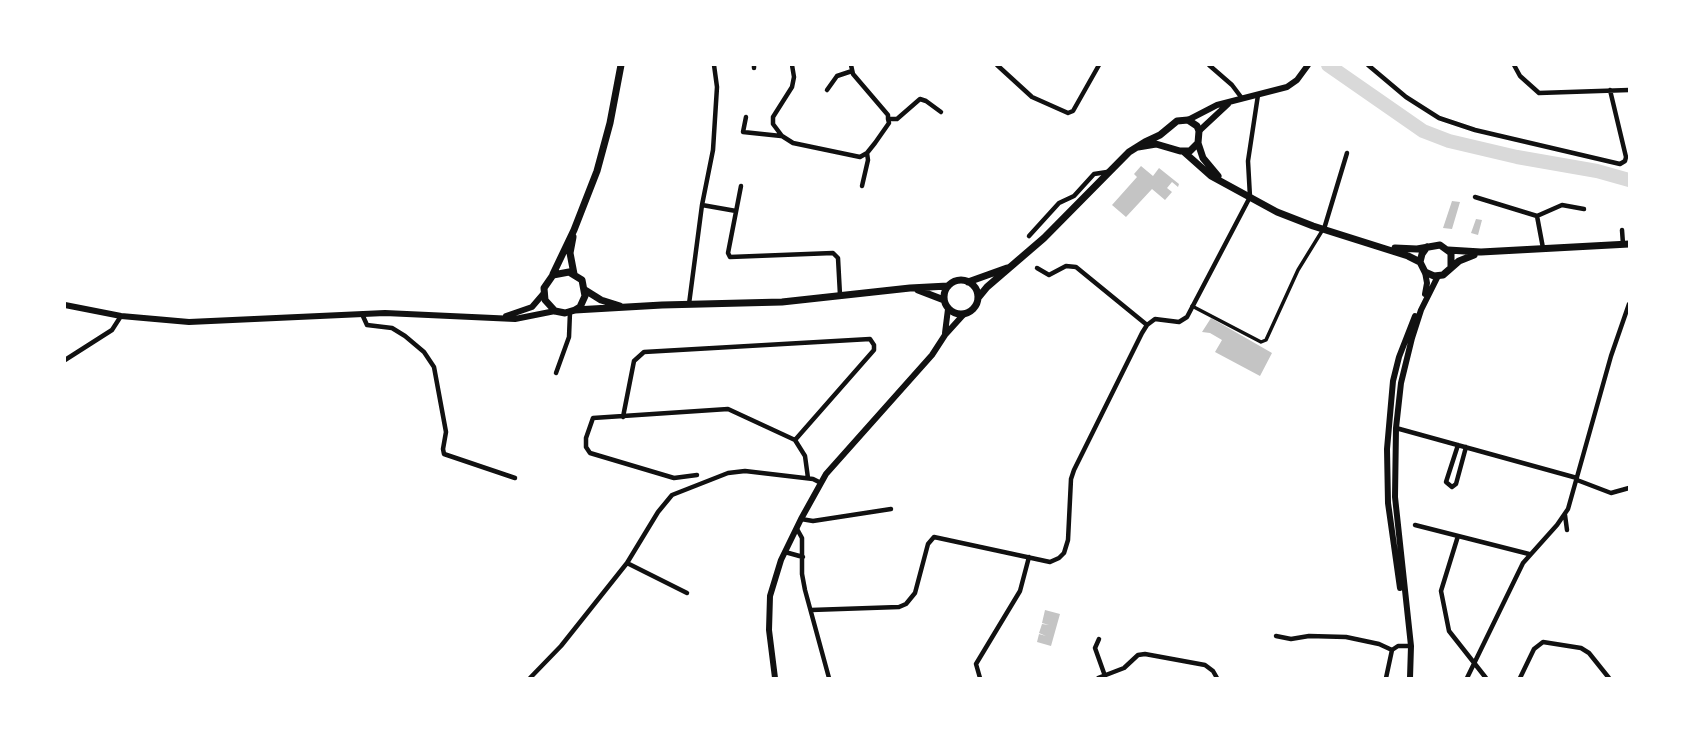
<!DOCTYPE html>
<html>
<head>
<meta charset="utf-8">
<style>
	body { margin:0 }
	#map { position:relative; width:1694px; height:743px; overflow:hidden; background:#fff; font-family:"Source Sans 3",sans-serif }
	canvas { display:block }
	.frame { position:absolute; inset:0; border:66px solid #fff; pointer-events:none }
</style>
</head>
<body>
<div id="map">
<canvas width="1694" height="743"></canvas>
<div class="frame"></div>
</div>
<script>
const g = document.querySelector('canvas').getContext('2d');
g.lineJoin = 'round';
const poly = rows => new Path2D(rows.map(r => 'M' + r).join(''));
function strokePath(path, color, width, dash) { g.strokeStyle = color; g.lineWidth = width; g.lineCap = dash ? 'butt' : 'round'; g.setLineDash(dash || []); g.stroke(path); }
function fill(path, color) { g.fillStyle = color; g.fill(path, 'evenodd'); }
strokePath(poly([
	[1328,65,1423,131,1449,141,1517,157,1597,171,1629,180]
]), '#d9d9d9', 14);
fill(poly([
	[1141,166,1153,176,1159,168,1179,184,1178,187,1172,182,1167,188,1172,192,1165,200,1152,189,1126,217,1112,205,1137,177,1134,174],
	[1452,201,1460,202,1452,229,1443,228],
	[1476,219,1482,220,1478,235,1471,233],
	[1211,318,1272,353,1260,376,1215,352,1222,340,1210,333,1202,332],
	[1045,610,1060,614,1051,646,1037,642,1039,634,1046,636,1039,633,1042,624,1049,625,1042,623]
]), '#c4c4c4');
strokePath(poly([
	[1192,306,1261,342,1266,340,1298,270,1322,231]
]), '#111', 3.5);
strokePath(poly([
	[792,65,794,77,792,87,773,117,773,124,782,136,793,143,860,157,867,153,875,143,889,123,888,119,888,115,853,74,851,65],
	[997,65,1032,97,1068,113,1073,111,1099,65],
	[1209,65,1232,85,1241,97],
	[1368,65,1406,97,1439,118,1475,130,1620,164,1625,161,1626,157,1610,90],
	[1514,65,1520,76,1539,93,1629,90],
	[754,68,754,65],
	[827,90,837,76,852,71],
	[746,117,743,132,781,136],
	[888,119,897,119,920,99,926,101,941,112],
	[741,186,728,253,730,257,833,253,838,258,840,295],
	[862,186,868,160,867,153],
	[1475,197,1537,216,1562,205,1584,209],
	[702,205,736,211],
	[1537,216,1543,248],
	[1324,229,1347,153],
	[1622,230,1623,244],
	[1029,236,1059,203,1074,196,1094,174,1107,172],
	[1037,268,1049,275,1066,266,1076,267,1147,325],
	[689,304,702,205,713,150,717,87,714,65],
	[362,314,367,325,392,328,405,336,424,352,434,367,446,432,443,449,444,454,515,478],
	[65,360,112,330,121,316],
	[556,373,569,337,570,312],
	[623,417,634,361,644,352,870,339,874,345,874,350,795,440],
	[1396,428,1577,478],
	[1458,445,1446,482,1452,487,1456,484,1466,447],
	[697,475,674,478,590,453,586,447,586,438,593,418,728,409,795,440,805,456,808,478],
	[1577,480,1611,493,1629,488],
	[1565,515,1567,530],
	[801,519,813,521,891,509],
	[1415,525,1529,554],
	[797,529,802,538,802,574,805,590,829,678],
	[1458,536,1441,591,1449,631,1486,678],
	[785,552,803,557],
	[627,563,687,593],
	[811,610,899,607,906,604,915,593,928,544,934,537,1050,562,1059,558,1064,553,1068,540,1071,479,1074,470,1142,333,1147,325,1155,319,1179,322,1187,317,1250,197,1248,161,1258,95],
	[1276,636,1291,639,1309,636,1346,637,1379,644,1392,650],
	[1099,639,1095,648,1105,676],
	[1392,650,1398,646,1411,646],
	[530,678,561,646,627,563,658,512,672,495,728,473,745,471,813,479,821,483],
	[980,678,976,664,1020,591,1029,557],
	[1098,678,1124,668,1138,655,1145,654,1205,665,1213,671,1217,678],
	[1386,678,1392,650],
	[1467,678,1523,563,1557,525,1568,509,1611,356,1629,304],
	[1520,678,1534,649,1543,642,1581,648,1589,653,1609,678]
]), '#111', 4.5);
strokePath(poly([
	[1188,120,1217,105,1287,87,1297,80,1308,65],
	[1199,131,1228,104],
	[1425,294,1427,283,1425,272],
	[1400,588,1388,503,1387,449,1393,381,1399,357,1415,316],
	[1410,678,1411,646,1395,497,1396,428,1401,383,1412,338,1421,310,1438,276]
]), '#111', 6);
strokePath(poly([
	[65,305,121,316,189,322,385,313,515,319,555,311],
	[506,316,532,307,544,293],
	[945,333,948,309],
	[775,678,769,630,770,596,781,560,801,519,826,474,932,355,945,335,964,314]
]), '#111', 6);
strokePath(poly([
	[1198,143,1203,158,1218,176],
	[1184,152,1211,176,1277,212,1313,226,1408,256,1420,262],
	[573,237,570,253,574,274],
	[1427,247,1422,254,1420,262,1425,272,1434,276,1443,275,1459,261,1474,255],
	[1395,248,1417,249,1440,245,1451,253,1451,266],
	[1448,250,1481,252,1629,244],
	[553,274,574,230,597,171,610,123,621,65],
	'944 297a17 17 0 1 1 34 0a17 17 0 1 1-34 0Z',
	[968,282,1007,268],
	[585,290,601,300,620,306],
	[918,290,944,300],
	[978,298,987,287,1044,238,1129,152,1145,142,1160,135,1177,121,1188,120,1197,126,1199,131,1198,143,1190,151,1180,151,1156,144,1138,147],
	[575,310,580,307,585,296,582,280,569,272,553,275,544,288,545,300,555,311,565,313,575,310,662,305,782,302,910,288,948,286]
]), '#111', 7);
</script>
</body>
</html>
